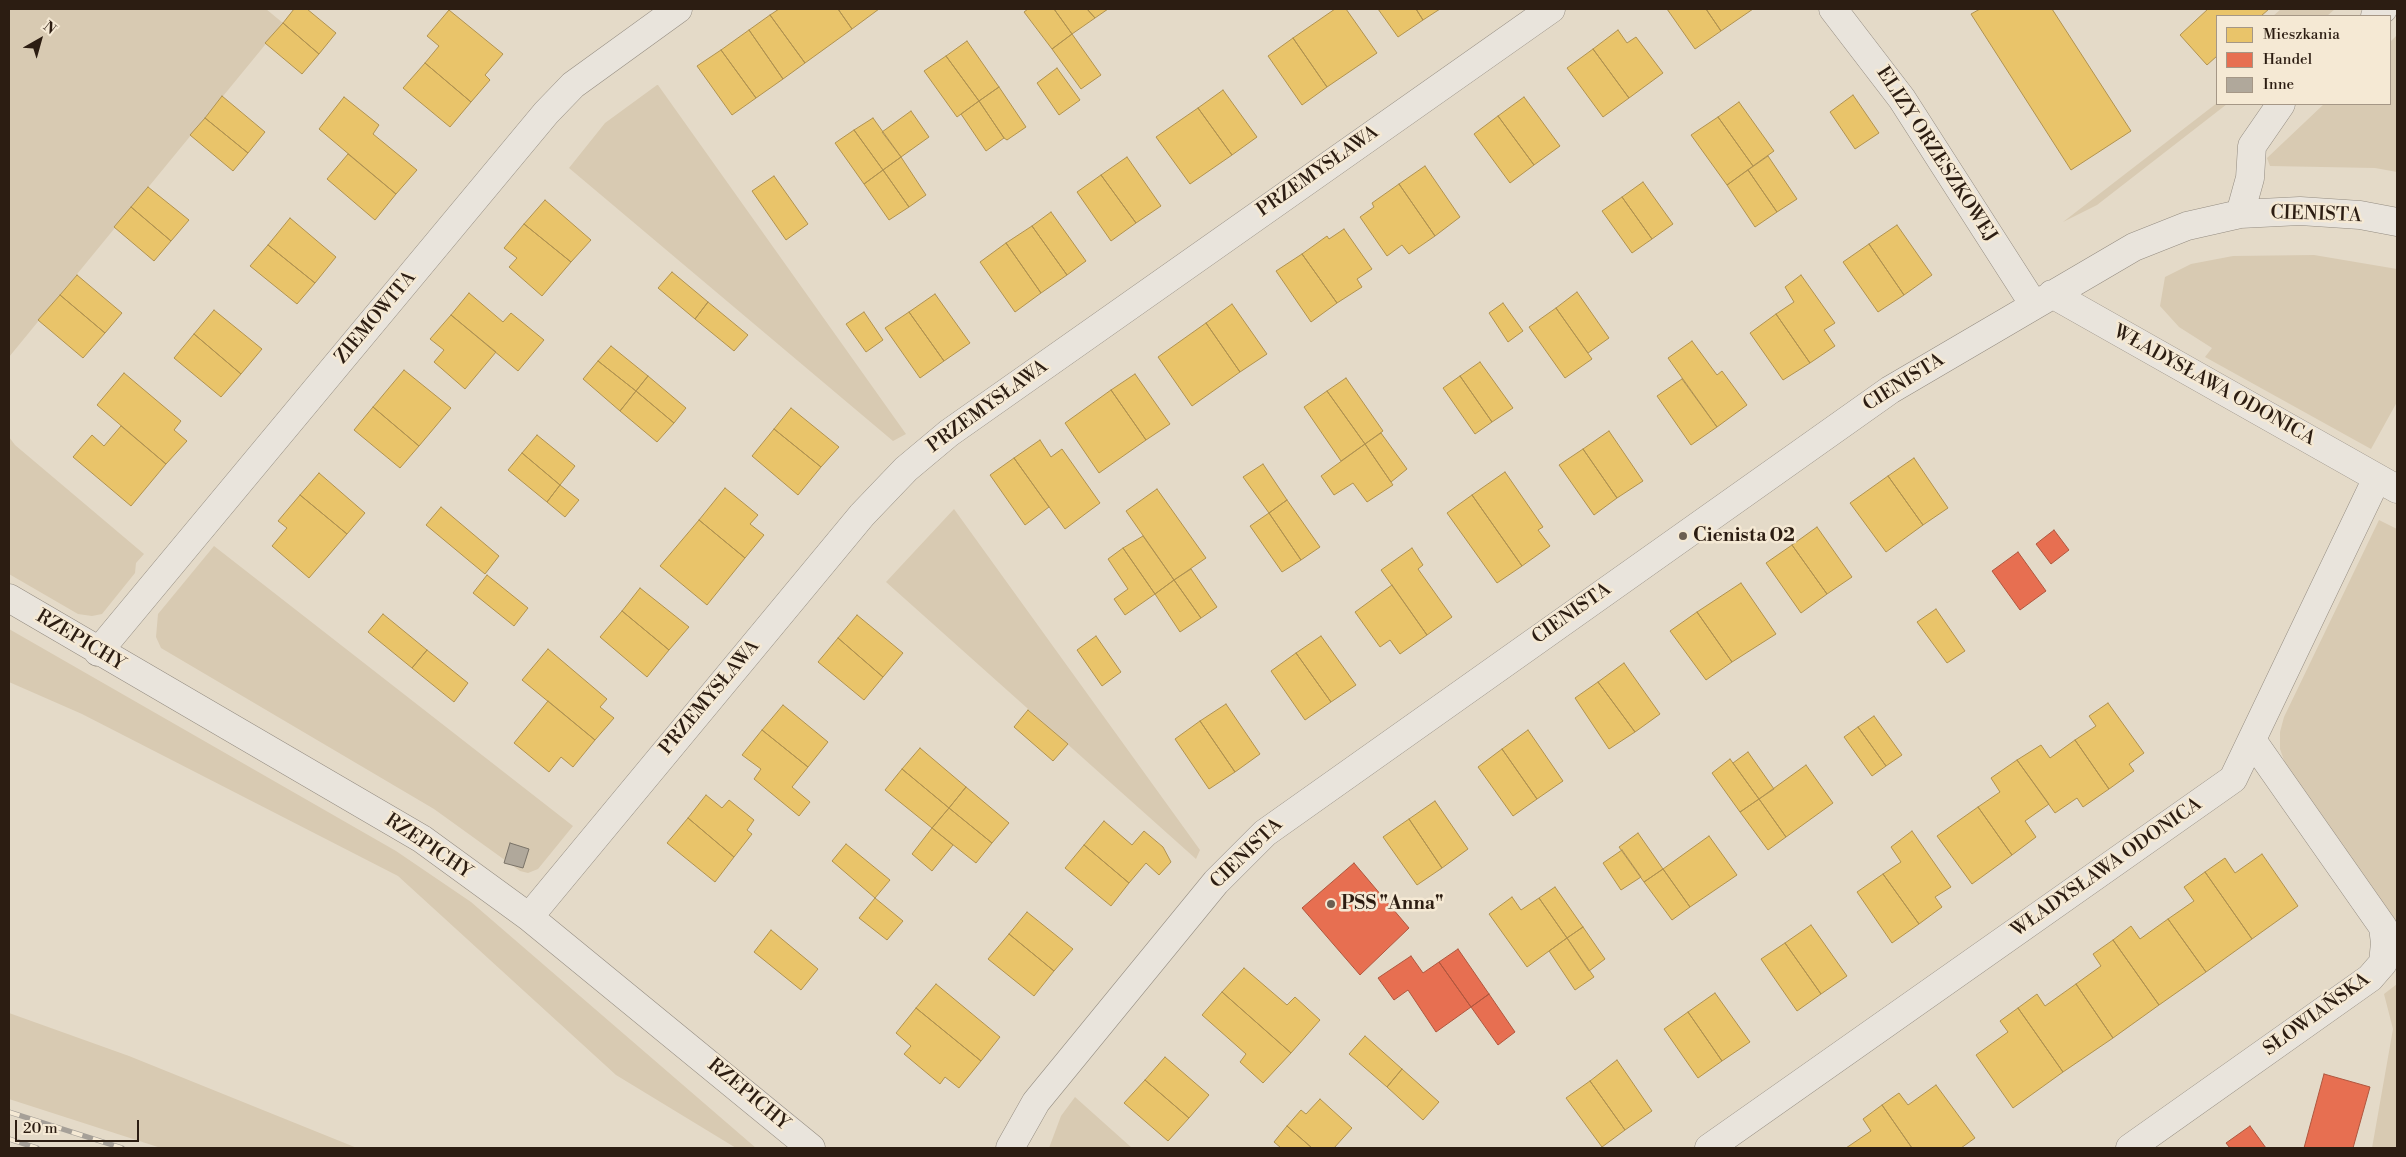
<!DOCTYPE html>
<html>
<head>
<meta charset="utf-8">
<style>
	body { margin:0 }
	#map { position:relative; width:2406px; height:1157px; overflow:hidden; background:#e4dac8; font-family:"Libre Bodoni",serif }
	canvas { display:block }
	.frame { position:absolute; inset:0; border:10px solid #2c1d12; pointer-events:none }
	.legend { position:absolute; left:2216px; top:15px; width:175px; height:90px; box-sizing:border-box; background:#f5e9d4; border:1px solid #a59786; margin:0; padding:6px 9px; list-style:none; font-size:15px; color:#2c1d12 }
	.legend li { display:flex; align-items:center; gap:10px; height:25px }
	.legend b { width:25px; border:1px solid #a59786 }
	.north { position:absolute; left:15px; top:15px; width:50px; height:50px; -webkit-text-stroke:4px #f5e9d4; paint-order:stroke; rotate:38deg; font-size:14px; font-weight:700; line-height:20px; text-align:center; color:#2c1d12 }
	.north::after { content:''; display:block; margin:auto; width:18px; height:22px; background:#2c1d12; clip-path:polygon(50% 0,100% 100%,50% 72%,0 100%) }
	.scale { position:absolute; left:15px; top:1120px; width:124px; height:22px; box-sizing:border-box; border:2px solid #2c1d12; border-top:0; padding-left:6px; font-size:15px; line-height:18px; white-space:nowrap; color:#2c1d12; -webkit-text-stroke:4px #f5e9d4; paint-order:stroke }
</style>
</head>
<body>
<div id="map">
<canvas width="2406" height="1157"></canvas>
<div class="frame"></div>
<ul class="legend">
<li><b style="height:14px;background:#e9c46a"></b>Mieszkania</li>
<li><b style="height:14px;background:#e76f51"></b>Handel</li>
<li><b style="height:14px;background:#b0a89b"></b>Inne</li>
</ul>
<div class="north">N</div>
<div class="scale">20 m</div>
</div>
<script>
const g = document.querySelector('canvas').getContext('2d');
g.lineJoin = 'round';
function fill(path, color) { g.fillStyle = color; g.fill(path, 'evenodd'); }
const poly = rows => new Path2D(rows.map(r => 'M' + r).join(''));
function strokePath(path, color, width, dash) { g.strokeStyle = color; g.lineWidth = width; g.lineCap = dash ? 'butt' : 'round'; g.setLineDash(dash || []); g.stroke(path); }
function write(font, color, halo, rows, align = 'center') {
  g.font = font + ' "Libre Bodoni",serif'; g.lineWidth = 5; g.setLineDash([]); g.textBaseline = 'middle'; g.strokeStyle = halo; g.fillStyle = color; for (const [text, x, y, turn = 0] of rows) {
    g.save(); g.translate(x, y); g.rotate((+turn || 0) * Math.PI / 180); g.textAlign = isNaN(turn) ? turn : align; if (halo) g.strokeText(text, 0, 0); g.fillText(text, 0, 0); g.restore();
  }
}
fill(poly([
	[9,9,266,9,283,23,9,357],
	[2281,9,2335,9,2327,16,2273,16],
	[2397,35,2397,172,2375,168,2270,166,2267,158,2324,104,2390,104,2390,42],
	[657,85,658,85,906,434,893,441,569,168,605,123],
	[2217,103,2227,104,2097,205,2063,222],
	[2314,255,2397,269,2397,402,2371,449,2205,357,2212,348,2179,327,2160,306,2165,277,2191,264,2233,256],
	[9,437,15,445,144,554,136,563,135,573,102,614,92,616,78,614,9,574],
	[954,509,1200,850,1196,859,886,582],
	[2379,520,2397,529,2397,924,2286,766,2280,749,2280,732,2284,717],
	[214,546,573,826,538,869,528,873,520,871,434,809,161,648,156,637,158,614],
	[9,629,396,851,471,902,756,1148,736,1148,616,1075,398,876,82,714,9,682],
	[2397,984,2397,1148,2372,1148,2393,1029,2384,994],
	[9,1013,129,1056,357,1148,161,1148,9,1099],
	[1075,1097,1132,1148,1049,1148,1061,1116]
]), '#d8cab2');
const homes = poly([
	[294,9,307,9,336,33,319,54,283,23,294,9],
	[779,9,838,9,852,29,805,63,770,15,779,9],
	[838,9,879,9,852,29,838,9],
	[1028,9,1054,9,1072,34,1052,49,1024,12,1028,9],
	[1054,9,1087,9,1095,18,1072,34,1054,9],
	[1087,9,1108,9,1095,18,1087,9],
	[1335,9,1346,9,1377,53,1327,87,1293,38,1335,9],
	[1378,9,1416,9,1423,20,1398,37,1378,9],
	[1416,9,1440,9,1423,20,1416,9],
	[1667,9,1706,9,1721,31,1695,49,1667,9],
	[1706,9,1753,9,1721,31,1706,9],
	[1980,9,2052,9,2131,131,2071,170,1971,14,1980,9],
	[2208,9,2269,9,2261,16,2217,16,2217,56,2207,65,2180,35,2208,9],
	[449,10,503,54,485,75,490,80,471,102,425,63,439,46,427,36,449,10],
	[770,15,805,63,783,79,749,30,770,15],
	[283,23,319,54,302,74,265,43,283,23],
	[749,30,783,79,756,98,721,50,749,30],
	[1618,30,1627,43,1636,37,1663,73,1629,98,1593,49,1618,30],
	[1072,34,1101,75,1081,89,1052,49,1072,34],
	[1293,38,1327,87,1302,105,1268,56,1293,38],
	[967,41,999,87,979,101,946,56,967,41],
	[1593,49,1629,98,1603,117,1567,68,1593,49],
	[721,50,756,98,732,115,697,66,721,50],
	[946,56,979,101,957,117,924,71,946,56],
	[425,63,471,102,450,127,403,88,425,63],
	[1057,68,1080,100,1059,115,1037,83,1057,68],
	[999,87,1026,127,1007,140,1004,138,979,101,999,87],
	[1223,90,1257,137,1232,155,1198,108,1223,90],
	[1853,95,1879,133,1855,149,1830,112,1853,95],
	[222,96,265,132,248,153,205,118,222,96],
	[344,97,379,125,373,134,417,170,396,194,319,129,344,97],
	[1524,97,1560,146,1534,165,1498,116,1524,97],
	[979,101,1004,138,986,151,961,114,979,101],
	[1739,102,1774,151,1753,166,1718,117,1739,102],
	[1198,108,1232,155,1190,184,1156,137,1198,108],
	[911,111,929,137,901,157,882,132,911,111],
	[1498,116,1534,165,1510,183,1474,134,1498,116],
	[1718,117,1753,166,1727,185,1691,135,1718,117],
	[205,118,248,153,233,171,190,135,205,118],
	[873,118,901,157,883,170,854,130,873,118],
	[854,130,883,170,864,184,835,143,854,130],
	[348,154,396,194,375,220,327,179,348,154],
	[1768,156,1797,199,1777,212,1748,170,1768,156],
	[901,157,926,195,909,207,883,170,901,157],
	[1127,157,1161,206,1136,223,1101,175,1127,157],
	[1425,166,1460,217,1435,236,1399,184,1425,166],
	[883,170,909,207,889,220,864,184,883,170],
	[1748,170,1777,212,1755,227,1727,185,1748,170],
	[1101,175,1136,223,1111,241,1077,192,1101,175],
	[774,176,808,224,786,240,752,191,774,176],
	[1643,182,1673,224,1652,239,1622,197,1643,182],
	[1399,184,1435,236,1409,254,1402,245,1387,256,1360,217,1374,207,1372,203,1399,184],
	[148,187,189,220,171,241,131,207,148,187],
	[1622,197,1652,239,1632,253,1602,211,1622,197],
	[545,200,591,240,571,262,524,224,545,200],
	[131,207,171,241,154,261,114,227,131,207],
	[1051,212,1086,261,1067,275,1032,226,1051,212],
	[290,218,336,257,315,283,268,245,290,218],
	[524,224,571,262,542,296,509,267,517,258,504,248,524,224],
	[1897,225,1932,275,1904,295,1869,244,1897,225],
	[1032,226,1067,275,1041,293,1006,243,1032,226],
	[1344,229,1372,269,1357,279,1362,287,1337,303,1302,254,1327,236,1329,239,1344,229],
	[1006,243,1041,293,1015,312,980,262,1006,243],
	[1869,244,1904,295,1878,312,1843,262,1869,244],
	[268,245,315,283,297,304,250,266,268,245],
	[1302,254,1337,303,1311,322,1276,271,1302,254],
	[672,272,708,302,695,319,658,288,672,272],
	[77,275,122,313,105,333,60,295,77,275],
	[1801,275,1835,323,1824,330,1835,346,1810,363,1776,314,1794,302,1785,287,1801,275],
	[1577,292,1609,338,1588,353,1556,308,1577,292],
	[469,293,503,322,511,313,544,340,518,371,451,315,469,293],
	[935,294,970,343,944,361,909,312,935,294],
	[60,295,105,333,83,358,38,320,60,295],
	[708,302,748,335,734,351,695,319,708,302],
	[1503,303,1523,331,1508,342,1489,313,1503,303],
	[1232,304,1267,354,1240,372,1206,323,1232,304],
	[1556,308,1592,359,1565,378,1529,327,1556,308],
	[214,310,262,349,241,374,194,334,214,310],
	[864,312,883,340,866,352,846,324,864,312],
	[909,312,944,361,920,378,885,328,909,312],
	[1776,314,1810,363,1783,380,1750,333,1776,314],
	[451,315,496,352,465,389,434,362,444,350,430,339,451,315],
	[1206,323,1240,372,1192,406,1158,357,1206,323],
	[194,334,241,374,221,397,174,358,194,334],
	[1692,341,1717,375,1722,371,1747,405,1717,427,1668,358,1692,341],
	[611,346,648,376,636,391,598,361,611,346],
	[598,361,636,391,620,411,583,379,598,361],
	[1480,362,1513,408,1492,422,1460,376,1480,362],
	[404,370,451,408,419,446,373,407,404,370],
	[124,373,181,421,174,430,187,441,166,464,97,405,124,373],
	[1135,374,1170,424,1146,440,1111,390,1135,374],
	[648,376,686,408,674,423,636,391,648,376],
	[1460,376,1492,422,1475,434,1443,388,1460,376],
	[1346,378,1383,431,1365,444,1327,391,1346,378],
	[1682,379,1717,427,1691,445,1657,396,1682,379],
	[1111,390,1146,440,1099,473,1065,423,1111,390],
	[636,391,674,423,657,442,620,411,636,391],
	[1327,391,1365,444,1341,461,1304,407,1327,391],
	[373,407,419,446,400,468,354,430,373,407],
	[791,408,839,447,821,467,774,429,791,408],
	[121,426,166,464,131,506,73,457,92,435,104,446,121,426],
	[774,429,821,467,798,495,752,456,774,429],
	[1609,431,1643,481,1617,498,1583,449,1609,431],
	[1381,433,1407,469,1391,482,1365,444,1381,433],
	[537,435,575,466,560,485,522,453,537,435],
	[1040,440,1051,457,1062,449,1100,503,1065,529,1014,458,1040,440],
	[1365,444,1393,485,1367,502,1353,483,1334,495,1321,476,1365,444],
	[1583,449,1617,498,1594,515,1559,465,1583,449],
	[522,453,560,485,547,502,508,470,522,453],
	[1014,458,1049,507,1025,525,990,475,1014,458],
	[1914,458,1948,508,1923,525,1888,476,1914,458],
	[1263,464,1287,500,1269,513,1243,477,1263,464],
	[1505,472,1543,527,1538,530,1550,546,1522,566,1472,495,1505,472],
	[319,473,365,513,347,534,300,495,319,473],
	[1888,476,1923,525,1886,552,1850,503,1888,476],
	[560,485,579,500,565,517,547,502,560,485],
	[725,488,758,515,750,524,764,535,745,558,699,520,725,488],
	[1157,489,1206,558,1174,580,1126,511,1157,489],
	[300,495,347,534,309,578,272,546,287,528,278,521,300,495],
	[1472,495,1522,566,1497,583,1447,513,1472,495],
	[1287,500,1320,547,1301,560,1269,513,1287,500],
	[441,507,499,556,485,574,426,525,441,507],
	[1269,513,1301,560,1282,572,1250,526,1269,513],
	[699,520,745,558,707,605,660,566,699,520],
	[1817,527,1852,577,1827,594,1792,545,1817,527],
	[1143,536,1174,580,1155,594,1123,548,1143,536],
	[1792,545,1827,594,1801,613,1766,563,1792,545],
	[1123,548,1155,594,1125,615,1114,599,1128,589,1108,559,1123,548],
	[1412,548,1423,565,1418,569,1452,617,1427,635,1381,570,1412,548],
	[1191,569,1217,607,1201,618,1174,580,1191,569],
	[487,575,528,608,514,626,473,593,487,575],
	[1174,580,1201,618,1180,632,1155,594,1174,580],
	[1741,583,1776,634,1732,662,1697,612,1741,583],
	[1392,585,1427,635,1400,654,1390,640,1380,647,1355,612,1392,585],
	[640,588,689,627,669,650,622,611,640,588],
	[1936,609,1965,651,1947,663,1917,622,1936,609],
	[622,611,669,650,647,677,600,637,622,611],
	[1697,612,1732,662,1706,680,1670,631,1697,612],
	[383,614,427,650,412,668,368,632,383,614],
	[857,615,903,653,883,677,838,638,857,615],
	[1096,636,1121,672,1102,686,1077,650,1096,636],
	[1321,636,1356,685,1331,702,1296,653,1321,636],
	[838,638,883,677,864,700,818,662,838,638],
	[548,649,607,699,600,707,614,718,595,740,522,680,548,649],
	[427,650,468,683,454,702,412,668,427,650],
	[1296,653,1331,702,1305,720,1271,671,1296,653],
	[1624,663,1660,714,1635,732,1598,682,1624,663],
	[1598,682,1635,732,1609,749,1575,698,1598,682],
	[548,701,595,740,573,767,561,757,549,772,514,743,548,701],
	[2108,703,2144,753,2129,764,2134,771,2109,789,2075,740,2096,726,2089,716,2108,703],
	[1226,704,1260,754,1235,772,1200,721,1226,704],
	[783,705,828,742,808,767,762,730,783,705],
	[1028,710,1068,744,1053,761,1014,727,1028,710],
	[1874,716,1902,755,1886,766,1858,727,1874,716],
	[1200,721,1235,772,1209,789,1175,739,1200,721],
	[1858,727,1886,766,1872,776,1844,737,1858,727],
	[762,730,808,767,792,787,810,802,799,816,754,779,761,769,742,755,762,730],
	[1528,730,1563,781,1537,799,1502,749,1528,730],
	[2075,740,2109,789,2083,807,2077,798,2055,813,2017,760,2041,745,2050,758,2075,740],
	[920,748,966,787,949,808,902,769,920,748],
	[1502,749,1537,799,1513,816,1478,767,1502,749],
	[1748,752,1774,789,1759,799,1733,763,1748,752],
	[1730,759,1759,799,1740,812,1712,773,1730,759],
	[2017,760,2049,804,2025,821,2036,837,2012,855,1978,807,2000,792,1991,778,2017,760],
	[1806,765,1833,803,1786,837,1759,799,1806,765],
	[902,769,949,808,932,828,885,790,902,769],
	[966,787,1009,823,992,843,949,808,966,787],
	[706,795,722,808,729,800,754,820,747,830,752,834,734,857,688,818,706,795],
	[1759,799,1786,837,1768,850,1740,812,1759,799],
	[1435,801,1468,849,1442,868,1409,819,1435,801],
	[1978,807,2012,855,1972,884,1937,836,1978,807],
	[949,808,992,843,976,863,932,828,949,808],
	[688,818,734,857,715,882,667,843,688,818],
	[1409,819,1442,868,1417,885,1383,837,1409,819],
	[1104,821,1132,845,1144,831,1163,847,1171,862,1159,875,1146,863,1129,883,1084,845,1104,821],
	[932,828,953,845,932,871,912,854,932,828],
	[1912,831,1951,887,1935,897,1942,907,1919,924,1883,874,1901,862,1891,847,1912,831],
	[1638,833,1663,869,1644,882,1619,847,1638,833],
	[1709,836,1737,875,1690,907,1663,869,1709,836],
	[846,844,890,880,875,898,832,861,846,844],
	[1084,845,1129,883,1111,906,1065,868,1084,845],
	[1622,850,1641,877,1621,890,1603,863,1622,850],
	[2262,854,2298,906,2252,939,2205,872,2225,858,2235,873,2262,854],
	[1663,869,1690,907,1672,920,1644,882,1663,869],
	[2205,872,2252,939,2206,972,2168,919,2194,901,2184,887,2205,872],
	[1883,874,1919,924,1892,943,1857,892,1883,874],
	[1555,887,1583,927,1567,938,1539,898,1555,887],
	[1512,897,1521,910,1539,898,1567,938,1527,967,1489,914,1512,897],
	[875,898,903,921,887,940,859,918,875,898],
	[1027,912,1073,949,1054,971,1009,934,1027,912],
	[2168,919,2206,972,2159,1005,2113,940,2131,926,2140,939,2168,919],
	[1811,925,1847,976,1821,994,1785,943,1811,925],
	[1583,927,1605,959,1589,971,1567,938,1583,927],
	[771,930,818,969,801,990,754,952,771,930],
	[1009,934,1054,971,1034,996,988,959,1009,934],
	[1567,938,1594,977,1575,990,1549,951,1567,938],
	[2113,940,2159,1005,2113,1038,2076,984,2101,966,2093,954,2113,940],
	[1785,943,1821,994,1797,1011,1761,959,1785,943],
	[1244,968,1287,1005,1295,997,1320,1020,1291,1053,1222,992,1244,968],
	[936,984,1000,1037,981,1061,916,1008,936,984],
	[2076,984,2113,1038,2063,1072,2018,1008,2037,994,2045,1006,2076,984],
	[1222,992,1291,1053,1263,1083,1240,1062,1246,1054,1202,1015,1222,992],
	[1715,993,1750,1042,1722,1061,1688,1012,1715,993],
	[916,1008,981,1061,959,1088,945,1077,940,1084,904,1054,911,1046,896,1033,916,1008],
	[2018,1008,2063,1072,2013,1108,1976,1055,2008,1032,2000,1021,2018,1008],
	[1688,1012,1722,1061,1698,1078,1664,1029,1688,1012],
	[1365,1036,1402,1069,1387,1087,1349,1054,1365,1036],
	[1165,1057,1209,1095,1189,1118,1145,1080,1165,1057],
	[1617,1060,1652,1111,1625,1130,1590,1081,1617,1060],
	[1402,1069,1439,1102,1423,1120,1387,1087,1402,1069],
	[1145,1080,1189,1118,1168,1141,1124,1103,1145,1080],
	[1590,1081,1625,1130,1602,1147,1566,1098,1590,1081],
	[1936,1085,1975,1138,1961,1148,1912,1148,1882,1105,1899,1093,1908,1105,1936,1085],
	[1320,1099,1352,1128,1334,1148,1312,1148,1287,1126,1301,1110,1306,1114,1320,1099],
	[1882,1105,1912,1148,1846,1148,1871,1131,1863,1119,1882,1105],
	[1287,1126,1312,1148,1281,1148,1274,1142,1287,1126]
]);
fill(homes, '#e9c46a');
strokePath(homes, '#b09250', 1);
const shops = poly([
	[2054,530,2069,550,2051,564,2036,544,2054,530],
	[2018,552,2046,591,2020,610,1992,571,2018,552],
	[1354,863,1409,928,1360,975,1302,908,1354,863],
	[1458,949,1489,994,1471,1007,1439,962,1458,949],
	[1411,956,1423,973,1439,962,1471,1007,1436,1032,1408,990,1394,1000,1378,978,1411,956],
	[1489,994,1515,1032,1498,1045,1471,1007,1489,994],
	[2324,1074,2370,1087,2353,1148,2304,1148,2324,1074],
	[2250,1126,2266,1148,2230,1148,2226,1143,2250,1126]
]);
fill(shops, '#e76f51');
strokePath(shops, '#af563e', 1);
const building = poly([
	[510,843,529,849,523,868,504,863,510,843]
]);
fill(building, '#b0a89b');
strokePath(building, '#7a7368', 1);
const minor = poly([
	[1833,9,1902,99,2034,305],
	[2375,16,2383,9],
	[2240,214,2250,178,2252,146,2281,104],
	[2052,294,2397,489],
	[9,598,422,839,529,917,811,1148],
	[98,652,546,113,573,85,678,9],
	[529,917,862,515,906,469,949,433,1551,9],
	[1010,1148,1036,1102,1216,882,1265,833,1890,390,2134,247,2187,226,2240,214,2300,211,2360,215,2397,222],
	[1709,1148,2233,779,2377,478],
	[2130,1148,2370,978,2383,963,2385,943,2383,927,2252,740]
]);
strokePath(minor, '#948c81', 29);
strokePath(minor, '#e9e4dc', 28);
const rail = poly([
	[9,1112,122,1148],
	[9,1139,37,1148]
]);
strokePath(rail, '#a6a098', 5.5);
strokePath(rail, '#f5e9d4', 4, [11]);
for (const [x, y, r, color] of [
	[1683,536,5,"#6c5f52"],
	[1331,904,5,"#6c5f52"]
]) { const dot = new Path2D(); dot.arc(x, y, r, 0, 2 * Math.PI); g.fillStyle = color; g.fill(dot); strokePath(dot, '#f5e9d4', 2); }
write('19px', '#2c1d12', '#f5e9d4', [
	["ELIZY ORZESZKOWEJ",1936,155,57],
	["PRZEMYSŁAWA",1318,172,-35],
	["CIENISTA",2316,215,2],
	["ZIEMOWITA",376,318,-50],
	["CIENISTA",1904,383,-32],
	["WŁADYSŁAWA ODONICA",2214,386,29],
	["PRZEMYSŁAWA",988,407,-36],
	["CIENISTA",1572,614,-35],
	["RZEPICHY",80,641,31],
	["PRZEMYSŁAWA",710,698,-50],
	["RZEPICHY",428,847,34],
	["CIENISTA",1247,854,-44],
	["WŁADYSŁAWA ODONICA",2107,868,-35],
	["SŁOWIAŃSKA",2317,1015,-36],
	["RZEPICHY",748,1095,40]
]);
write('bold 19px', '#2c1d12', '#f5e9d4', [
	["Cienista 02",1693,536],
	["PSS \"Anna\"",1341,904]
], 'left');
</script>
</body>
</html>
